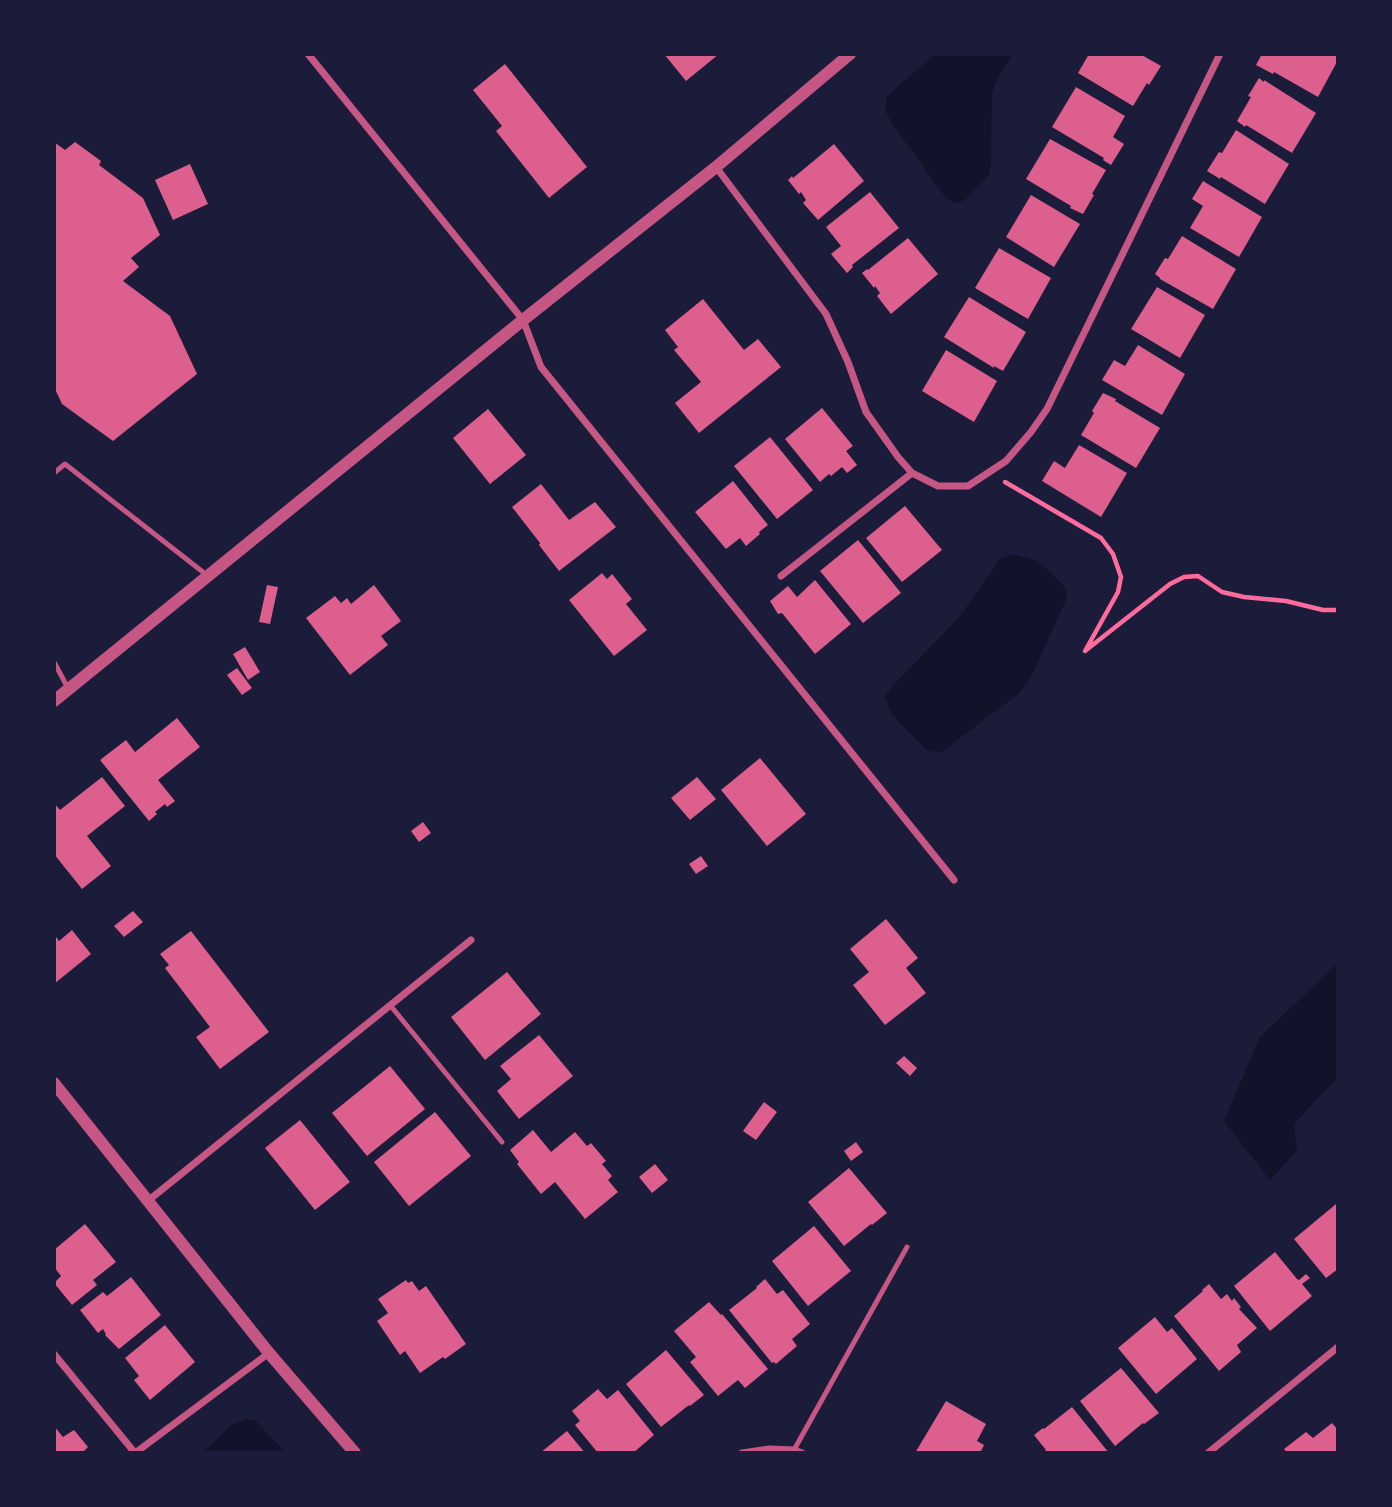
<!DOCTYPE html>
<html>
<head>
<meta charset="utf-8">
<style>
	body { margin:0 }
	#map { position:relative; width:1392px; height:1507px; overflow:hidden; background:#1b1b3a; font-family:Karla,sans-serif }
	canvas { display:block }
	.frame { position:absolute; inset:0; border:56px solid #1b1b3a; pointer-events:none }
</style>
</head>
<body>
<div id="map">
<canvas width="1392" height="1507"></canvas>
<div class="frame"></div>
</div>
<script>
const g = document.querySelector('canvas').getContext('2d');
g.lineJoin = 'round';
function fill(path, color) { g.fillStyle = color; g.fill(path, 'evenodd'); }
const poly = rows => new Path2D(rows.map(r => 'M' + r).join(''));
function strokePath(path, color, width, dash) { g.strokeStyle = color; g.lineWidth = width; g.lineCap = dash ? 'butt' : 'round'; g.setLineDash(dash || []); g.stroke(path); }
fill(poly([
	[936,54,1013,54,995,83,992,94,991,166,989,175,965,200,956,203,946,198,893,125,885,110,887,96],
	[1013,554,1038,561,1066,588,1067,598,1030,679,1018,694,940,753,927,750,892,715,885,696,894,684,958,619,1001,558],
	[1338,963,1338,1077,1294,1124,1297,1151,1270,1180,1224,1121,1260,1037],
	[249,1419,256,1421,286,1453,202,1453,233,1424]
]), '#12122b');
fill(poly([
	[664,54,719,54,686,81],
	[1089,54,1140,54,1161,66,1149,85,1147,83,1133,106,1078,73],
	[1262,54,1337,54,1338,60,1318,97,1274,72,1273,74,1256,65],
	[505,64,587,167,549,198,496,131,502,126,473,90],
	[1259,78,1264,82,1264,80,1316,113,1292,153,1246,125,1245,127,1237,121,1251,97,1248,96],
	[1076,87,1125,116,1113,137,1124,144,1111,165,1103,160,1104,158,1052,127],
	[1236,130,1289,164,1265,204,1221,177,1220,179,1207,171,1219,152,1222,153],
	[1050,139,1106,170,1092,194,1094,195,1083,214,1070,208,1071,206,1026,179],
	[54,142,65,150,75,142,101,161,99,165,143,198,160,235,131,258,139,267,123,281,170,316,197,374,113,441,62,404,54,387],
	[834,144,864,181,818,220,803,203,806,200,801,192,799,194,788,180,792,176,793,178],
	[190,164,208,204,173,220,155,180],
	[1203,181,1262,217,1239,257,1190,228,1203,206,1192,199],
	[870,192,899,228,852,265,853,267,847,273,831,254,841,246,826,227],
	[1031,195,1080,224,1054,267,1006,237],
	[1182,236,1236,269,1213,309,1160,279,1160,278,1155,274,1165,258,1168,259],
	[908,238,938,274,891,314,877,296,880,293,875,286,874,288,862,273,867,269,868,270],
	[999,248,1051,278,1028,319,975,288],
	[1157,287,1205,315,1180,358,1131,329],
	[969,297,1026,332,1003,371,994,366,994,368,944,337],
	[703,299,744,350,758,339,781,367,699,433,675,403,701,382,674,350,678,347,665,330],
	[1138,345,1185,374,1162,415,1102,380,1114,360,1125,366],
	[946,350,997,381,974,422,922,391],
	[1103,393,1116,399,1115,401,1160,428,1136,468,1081,435,1094,413,1092,411],
	[822,408,853,446,846,451,857,465,847,473,842,467,831,476,829,474,820,482,785,439],
	[488,409,526,455,490,484,453,438],
	[770,437,813,490,777,519,734,466],
	[1079,445,1127,473,1101,517,1042,481,1054,461,1065,468],
	[733,481,768,525,759,532,760,534,746,546,740,538,726,549,695,512],
	[541,484,569,520,595,502,616,527,559,571,539,545,540,543,512,507],
	[905,506,942,550,902,582,866,538],
	[858,540,901,593,863,623,820,571],
	[602,573,607,579,612,574,632,599,626,604,647,630,614,656,569,600],
	[815,580,851,624,815,654,782,613,778,614,770,601,788,586,797,597],
	[267,585,278,587,270,624,259,622],
	[374,585,401,621,381,636,388,645,350,675,306,618,335,596,341,603,347,598,351,604],
	[245,647,260,672,248,680,233,654],
	[237,668,252,688,242,695,227,675],
	[177,718,200,747,158,780,175,801,167,807,165,804,155,812,157,814,149,821,100,760,126,740,135,752],
	[760,758,806,814,767,846,721,790],
	[102,777,125,806,87,836,111,866,82,889,54,854,54,803,60,810],
	[697,777,716,799,690,820,671,798],
	[423,822,431,833,419,842,411,831],
	[701,856,708,866,696,874,689,864],
	[133,911,143,922,124,937,114,926],
	[886,919,918,958,906,968,926,993,885,1025,853,985,869,972,850,949],
	[72,930,91,954,54,984,54,934,59,941],
	[191,931,269,1032,220,1069,196,1037,210,1027,165,968,169,965,160,954],
	[507,972,541,1014,485,1060,451,1017],
	[539,1035,573,1076,519,1119,497,1091,511,1079,500,1066],
	[904,1056,917,1068,910,1076,896,1063],
	[390,1066,425,1109,367,1156,332,1113],
	[764,1102,777,1112,756,1140,743,1131],
	[435,1112,471,1156,409,1206,374,1162],
	[300,1120,350,1182,315,1210,265,1148],
	[533,1130,551,1152,575,1132,587,1146,591,1143,606,1161,602,1164,612,1176,608,1180,618,1192,585,1219,555,1182,541,1194,517,1164,519,1162,510,1150],
	[856,1142,863,1152,851,1161,844,1151],
	[655,1164,668,1180,652,1193,639,1177],
	[849,1168,887,1213,872,1225,871,1224,844,1246,808,1202],
	[1336,1204,1338,1206,1338,1269,1326,1278,1294,1239],
	[85,1224,116,1262,93,1280,97,1285,72,1305,54,1283,61,1276,54,1267,54,1250],
	[814,1226,851,1271,808,1306,772,1261],
	[1275,1252,1297,1279,1299,1280,1306,1274,1310,1278,1302,1284,1312,1296,1270,1331,1234,1286],
	[131,1277,161,1315,119,1349,105,1335,106,1334,103,1329,98,1333,80,1310,103,1292,107,1296],
	[765,1279,777,1294,783,1290,810,1324,792,1339,797,1346,776,1364,774,1362,772,1363,729,1310,757,1288,756,1287],
	[406,1280,408,1283,412,1281,419,1291,426,1286,466,1344,445,1359,443,1357,420,1373,405,1351,400,1355,377,1321,388,1313,378,1299],
	[1209,1284,1221,1299,1227,1294,1232,1301,1234,1298,1241,1307,1239,1309,1257,1328,1237,1345,1241,1352,1219,1371,1174,1316,1203,1291,1202,1290],
	[709,1302,721,1315,722,1314,768,1369,745,1388,738,1380,718,1396,690,1362,696,1357,674,1331],
	[1155,1317,1167,1332,1172,1328,1197,1359,1156,1394,1118,1348],
	[165,1325,195,1362,150,1400,134,1380,139,1376,125,1358],
	[666,1350,704,1395,690,1406,689,1405,661,1427,626,1384],
	[1121,1368,1159,1413,1144,1424,1143,1423,1115,1446,1080,1401],
	[598,1389,607,1399,618,1390,654,1435,633,1453,598,1453,575,1425,580,1421,572,1411],
	[946,1401,986,1424,977,1441,984,1445,980,1453,915,1453],
	[1072,1407,1109,1453,1042,1453,1046,1450,1034,1435,1043,1428,1044,1429],
	[1332,1423,1338,1430,1338,1453,1287,1453,1284,1449,1306,1432,1313,1438],
	[54,1426,63,1437,74,1430,88,1447,83,1452,84,1453,54,1453],
	[567,1431,585,1453,540,1453]
]), '#dd5f8e');
strokePath(poly([
	[1005,482,1101,538,1113,554,1121,577,1118,592,1085,651,1170,584,1184,577,1198,576,1222,592,1244,597,1286,601,1323,610,1338,610]
]), '#ff6b9d', 4.5);
strokePath(poly([
	[54,473,65,464,208,576],
	[54,662,69,690],
	[390,1005,502,1142],
	[794,1450,907,1247]
]), '#c65784', 5);
strokePath(poly([
	[308,54,523,320,541,367,954,880],
	[716,167,826,314,848,362,866,412,898,457,912,473,938,486,968,486,1006,461,1031,432,1047,409,1220,54],
	[781,576,912,473],
	[149,1200,471,940],
	[54,1354,135,1453,269,1353],
	[742,1453,769,1449,794,1450,802,1453],
	[1208,1453,1338,1347]
]), '#c65784', 7);
strokePath(poly([
	[54,701,523,320,716,167,850,54],
	[54,1083,269,1353,355,1453]
]), '#c65784', 12);
</script>
</body>
</html>
